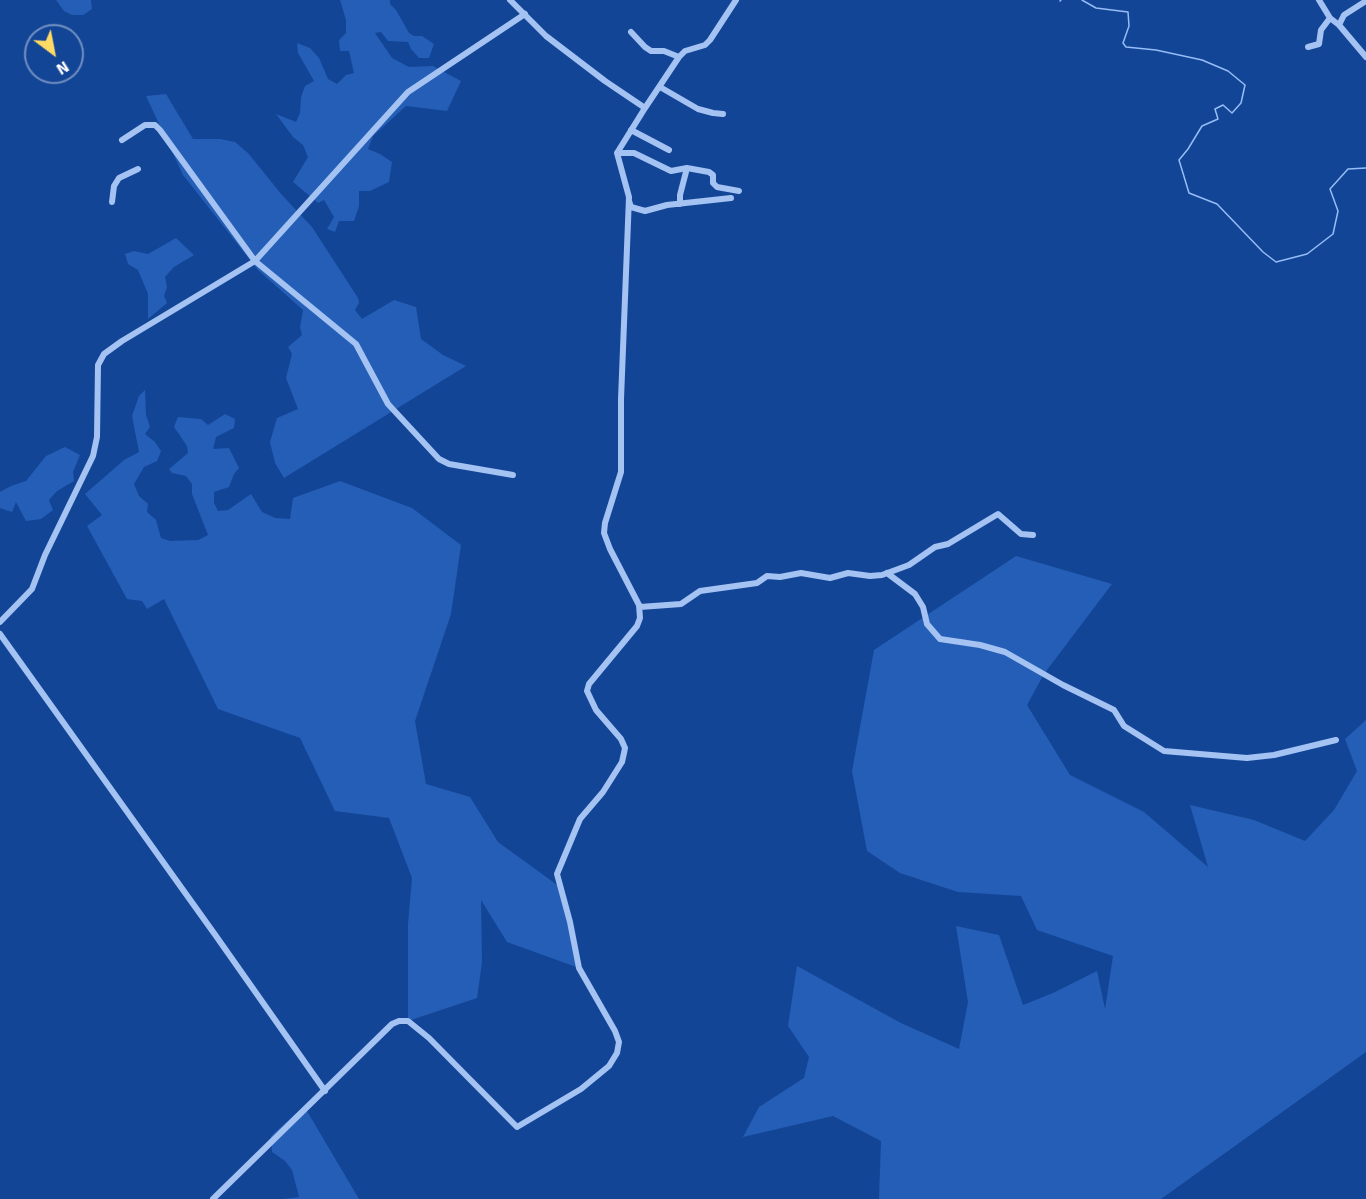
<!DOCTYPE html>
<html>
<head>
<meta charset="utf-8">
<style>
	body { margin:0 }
	#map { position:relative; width:1366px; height:1199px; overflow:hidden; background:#134597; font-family:Signika,sans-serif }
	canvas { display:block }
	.north { position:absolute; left:24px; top:24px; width:60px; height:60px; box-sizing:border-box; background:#134597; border:2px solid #718fc1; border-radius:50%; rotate:148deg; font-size:16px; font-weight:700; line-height:24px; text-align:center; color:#fff }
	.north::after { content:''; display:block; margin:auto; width:21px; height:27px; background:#ffdb66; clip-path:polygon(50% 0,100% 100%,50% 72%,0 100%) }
</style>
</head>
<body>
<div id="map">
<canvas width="1366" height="1199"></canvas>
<div class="north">N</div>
</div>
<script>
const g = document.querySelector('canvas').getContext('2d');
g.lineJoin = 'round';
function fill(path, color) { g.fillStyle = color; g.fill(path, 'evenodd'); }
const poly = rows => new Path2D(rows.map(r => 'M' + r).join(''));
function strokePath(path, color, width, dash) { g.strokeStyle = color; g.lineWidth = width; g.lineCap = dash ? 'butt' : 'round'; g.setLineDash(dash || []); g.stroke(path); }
fill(poly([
	[56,0,91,0,92,9,83,15,72,15,64,11],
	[340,0,390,0,390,4,396,10,409,33,414,36,422,36,434,44,429,58,419,58,411,49,408,42,388,41,381,32,375,33,392,58,409,67,433,66,461,81,447,111,406,106,373,136,368,149,380,154,392,162,389,182,370,191,359,191,359,206,354,221,339,221,335,232,327,229,334,217,324,200,318,203,293,182,308,157,303,145,293,137,276,114,296,122,300,113,301,97,305,86,314,81,298,53,297,43,310,48,319,58,328,79,337,84,346,75,354,73,349,51,340,51,339,40,346,33,346,20],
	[166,94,193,139,220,139,235,142,248,153,282,195,312,227,358,298,359,303,355,310,362,319,394,300,416,307,421,339,443,355,466,366,284,478,275,463,270,442,277,418,298,409,286,378,292,354,288,347,302,335,300,327,303,310,258,270,183,175,146,96],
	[176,238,194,255,174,267,165,277,167,287,164,296,167,303,148,319,148,294,138,270,128,264,125,254,134,251,148,254],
	[145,390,146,415,150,427,145,434,155,442,161,451,157,461,144,467,134,484,139,496,148,504,147,512,156,520,161,538,170,541,198,540,208,535,192,494,192,484,186,476,172,473,169,469,188,453,187,446,174,427,178,417,201,419,208,425,225,414,235,419,234,428,216,437,213,449,229,448,239,468,234,474,229,487,214,492,214,503,218,511,228,510,251,494,262,512,275,518,290,519,293,498,340,481,412,508,461,545,451,614,415,721,426,784,470,797,498,842,560,887,579,968,507,942,481,900,482,962,477,998,408,1021,408,924,412,878,389,818,335,811,300,738,218,709,164,599,147,609,142,601,127,599,87,526,102,515,85,494,124,460,139,452,132,416,139,396],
	[65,447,80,455,73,472,74,481,57,491,49,500,53,510,41,519,26,521,16,502,12,512,0,508,0,492,11,486,26,481,46,456],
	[1016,556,1112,584,1044,674,1027,705,1070,775,1144,812,1208,867,1190,805,1254,820,1305,841,1334,810,1357,771,1345,739,1366,720,1366,1052,1161,1199,879,1199,881,1141,833,1116,743,1137,759,1107,804,1078,809,1057,788,1026,797,966,901,1023,959,1049,968,1002,956,926,999,935,1023,1005,1053,993,1097,971,1105,1009,1113,956,1037,930,1021,896,958,892,900,873,867,851,852,771,874,650],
	[304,1106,359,1199,283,1199,299,1197,292,1170,285,1161,272,1152,271,1136]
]), '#255eb6');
strokePath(poly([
	[1082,0,1096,8,1128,12,1129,26,1123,43,1126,47,1156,50,1202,60,1228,71,1245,85,1241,103,1232,113,1223,105,1215,109,1218,119,1202,126,1188,149,1179,160,1189,193,1217,204,1263,252,1276,262,1307,254,1333,234,1338,211,1330,189,1348,169,1366,168],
	[1060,1,1061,0]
]), '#96bdf6', 1.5);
strokePath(poly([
	[510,0,546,36,605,81,645,108,679,57,685,51,705,45,710,40,736,0],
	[1319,0,1330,18,1339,25],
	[1366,1,1344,15,1339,25,1366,57],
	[631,32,645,47,651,51,664,51,679,57],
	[1308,47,1319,44,1321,30,1330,18],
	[660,87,698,109,713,113,723,114],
	[631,130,669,150],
	[122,140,145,125,155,125,160,130,255,261,356,344,388,404,439,459,449,464,513,475],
	[617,153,634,153,671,171,687,168,709,172,713,175,713,183,717,187,739,191],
	[629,201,631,207,645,211,667,205,731,198],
	[112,202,114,186,119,178,138,169],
	[680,204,680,195,687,168],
	[887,573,915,594,923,607,927,624,940,639,980,645,1005,652,1063,685,1114,710,1124,726,1164,751,1247,758,1274,755,1336,740],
	[640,607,681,604,700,591,757,583,767,576,780,577,801,573,830,578,848,573,870,576,882,575,909,565,935,547,948,544,998,514,1021,534,1033,535],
	[0,622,32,589,45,555,93,456,97,437,98,365,104,354,122,341,255,261,408,92,525,14],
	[0,634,216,936,325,1091],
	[213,1199,392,1024,399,1021,408,1021,429,1038,517,1127,581,1089,609,1066,617,1053,619,1042,615,1031,579,968,570,922,557,874,580,819,603,792,622,762,624,753,625,748,621,739,596,710,587,691,589,684,637,626,640,618,639,605,610,549,604,533,605,523,621,472,621,399,629,197,617,153,645,108]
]), '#a4c3f3', 6);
</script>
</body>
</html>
